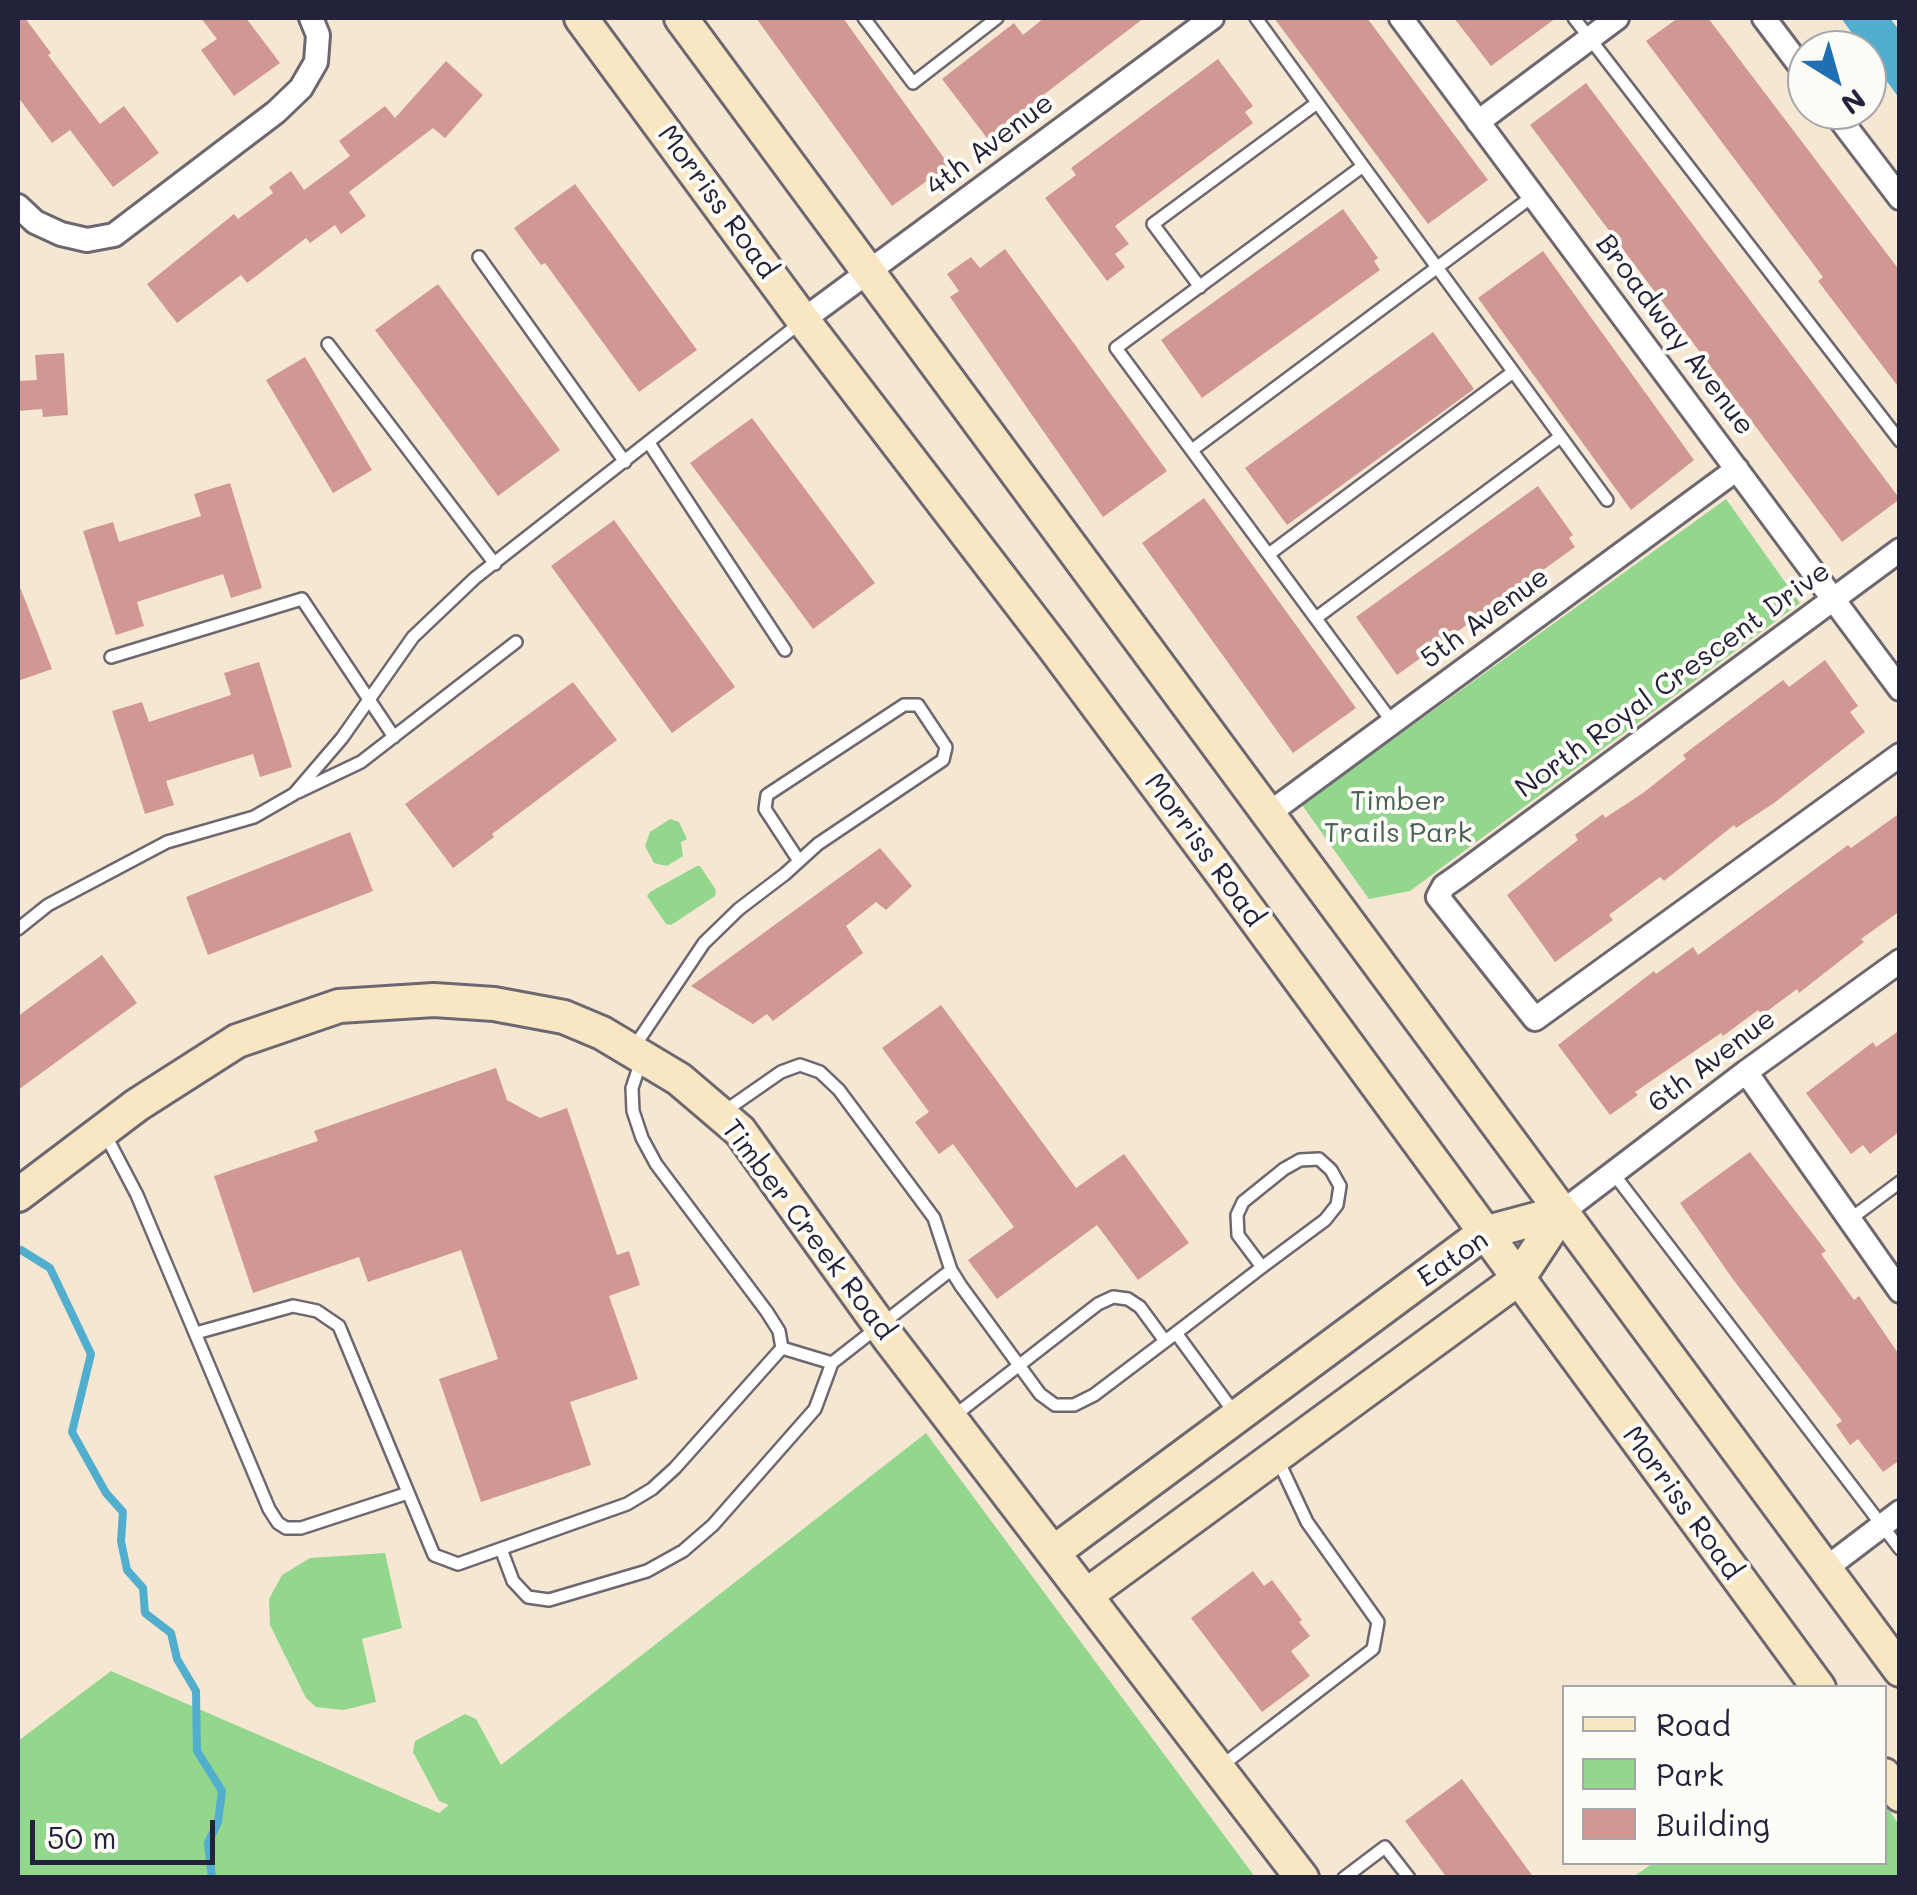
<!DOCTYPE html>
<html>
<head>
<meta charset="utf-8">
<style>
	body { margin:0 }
	#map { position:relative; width:1917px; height:1895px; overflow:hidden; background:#f6e7d2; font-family:Mali,sans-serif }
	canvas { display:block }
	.frame { position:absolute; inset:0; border:20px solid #22223b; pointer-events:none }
	.legend { position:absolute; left:1562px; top:1685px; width:325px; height:180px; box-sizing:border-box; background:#fdfcf7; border:2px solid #a5a5ac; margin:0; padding:12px 18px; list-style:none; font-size:30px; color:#22223b }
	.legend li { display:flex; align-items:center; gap:20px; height:50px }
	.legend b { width:50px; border:2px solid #a5a5ac }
	.north { position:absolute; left:1787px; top:30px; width:100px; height:100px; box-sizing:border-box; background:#fdfcf7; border:2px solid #a5a5ac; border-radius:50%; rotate:143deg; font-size:28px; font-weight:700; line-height:40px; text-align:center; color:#22223b }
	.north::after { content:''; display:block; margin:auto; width:35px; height:45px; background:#1f6fb2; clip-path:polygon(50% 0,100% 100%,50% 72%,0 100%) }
	.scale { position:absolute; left:30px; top:1820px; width:185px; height:45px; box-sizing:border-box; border:5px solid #22223b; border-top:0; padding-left:12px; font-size:30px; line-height:35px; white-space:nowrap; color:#22223b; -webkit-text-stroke:8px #fdfcf7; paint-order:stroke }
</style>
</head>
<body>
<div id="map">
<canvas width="1917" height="1895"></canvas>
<div class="frame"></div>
<ul class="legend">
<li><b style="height:12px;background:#f9e7c3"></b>Road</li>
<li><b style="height:28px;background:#93d68e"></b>Park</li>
<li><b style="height:28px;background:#d19893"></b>Building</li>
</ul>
<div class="north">N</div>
<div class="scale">50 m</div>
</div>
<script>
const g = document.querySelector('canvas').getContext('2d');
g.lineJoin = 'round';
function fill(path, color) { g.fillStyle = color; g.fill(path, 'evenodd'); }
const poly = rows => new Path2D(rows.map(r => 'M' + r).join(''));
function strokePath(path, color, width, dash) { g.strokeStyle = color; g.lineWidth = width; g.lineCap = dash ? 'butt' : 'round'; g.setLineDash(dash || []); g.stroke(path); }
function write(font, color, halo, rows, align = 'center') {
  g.font = font + ' Mali,sans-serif'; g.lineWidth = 8; g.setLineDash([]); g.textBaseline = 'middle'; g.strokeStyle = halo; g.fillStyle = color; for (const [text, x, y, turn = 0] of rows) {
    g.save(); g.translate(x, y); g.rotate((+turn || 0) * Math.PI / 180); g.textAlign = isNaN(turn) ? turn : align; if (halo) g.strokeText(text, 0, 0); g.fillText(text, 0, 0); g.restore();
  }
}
fill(poly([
	[1726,499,1800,603,1410,891,1369,899,1302,805],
	[670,819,679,822,687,839,681,842,683,856,667,866,654,863,645,846,650,832],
	[697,866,700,866,716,890,715,896,671,925,666,924,647,896,650,892],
	[926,1433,1255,1877,18,1877,18,1741,111,1671,439,1813,449,1805,439,1801,413,1752,415,1741,465,1714,476,1719,501,1765],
	[385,1553,402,1628,362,1639,376,1702,344,1710,316,1707,306,1698,270,1625,269,1599,282,1575,310,1558],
	[1885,1804,1899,1825,1899,1877,1633,1877,1653,1863,1884,1862]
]), '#93d68e');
fill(poly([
	[1841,18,1890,18,1899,30,1899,98]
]), '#51aecf');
strokePath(poly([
	[21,1250,50,1268,91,1354,72,1432,106,1493,123,1512,121,1541,127,1570,143,1588,145,1613,171,1633,177,1659,196,1691,197,1751,222,1791,218,1822,208,1843,212,1878]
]), '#51aecf', 8);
fill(poly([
	[18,18,25,18,51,53,48,55,100,124,124,106,159,153,113,187,70,130,52,143,18,97],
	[201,18,246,18,280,63,234,96,201,50,217,39],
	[756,18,843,18,949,165,892,206],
	[1044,18,1144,18,987,138,942,79,1014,23,1023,35],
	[1274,18,1367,18,1488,180,1428,224],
	[1454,18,1556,18,1491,66],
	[1678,18,1708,18,1900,271,1900,389,1818,281,1823,277,1646,41],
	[1218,59,1253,106,1245,112,1253,123,1115,226,1129,244,1115,254,1125,267,1107,281,1045,198,1076,175,1071,168],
	[446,61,483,95,445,138,433,128,349,192,366,216,341,234,335,225,310,243,306,238,247,283,241,275,177,323,147,284,234,214,238,219,273,193,269,187,291,171,304,190,350,156,339,141,385,106,395,118],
	[1586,83,1900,499,1842,542,1530,125],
	[575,184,697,350,639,392,545,263,541,265,514,228],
	[1343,209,1378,258,1374,261,1380,270,1202,398,1161,340],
	[1005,249,1167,471,1103,517,950,297,959,291,947,274,971,257,980,268],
	[1543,251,1694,460,1631,510,1478,298],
	[438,284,560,450,498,496,375,330],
	[1433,332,1474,389,1287,525,1245,468],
	[64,353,68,415,43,417,42,409,18,411,18,381,37,380,35,355],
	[305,357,372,470,333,493,266,380],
	[752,418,875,583,813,629,690,463],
	[230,483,262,588,231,598,223,574,137,602,144,626,116,635,83,531,113,522,119,542,201,516,194,494],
	[1538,486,1573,535,1569,538,1575,547,1397,675,1356,617],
	[1204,498,1356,708,1293,753,1142,543],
	[614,520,735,687,672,733,551,566],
	[18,582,52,669,18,681],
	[1825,660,1858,706,1850,712,1865,732,1774,803,1736,828,1734,825,1664,881,1660,877,1609,915,1613,920,1555,962,1507,895,1578,840,1575,835,1603,814,1605,818,1643,793,1686,759,1683,755,1783,680,1789,687],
	[259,662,292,767,260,777,253,754,166,781,174,805,145,814,112,711,142,702,149,722,231,695,224,673],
	[573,682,617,740,492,834,494,837,453,868,405,804],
	[1900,813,1900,911,1861,939,1864,942,1799,993,1797,989,1762,1015,1758,1010,1723,1036,1721,1033,1635,1092,1638,1095,1610,1115,1558,1045,1654,971,1656,974,1693,947,1698,955,1848,845,1851,848],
	[350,832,373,891,208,955,186,897],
	[880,848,912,886,886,910,876,902,846,926,863,953,773,1021,767,1014,753,1024,691,986],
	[102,955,137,1003,18,1090,18,1016],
	[941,1005,1076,1188,1124,1154,1189,1243,1138,1280,1097,1225,997,1299,968,1260,1014,1227,953,1144,939,1154,915,1122,929,1112,882,1048],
	[1900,1030,1900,1131,1870,1154,1863,1145,1851,1154,1806,1093,1873,1042,1876,1047],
	[496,1068,507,1100,540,1118,567,1108,617,1255,629,1251,640,1285,609,1296,638,1379,570,1402,591,1465,481,1502,439,1379,498,1359,461,1250,368,1282,359,1257,253,1293,214,1176,318,1141,314,1131],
	[1750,1152,1826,1251,1821,1254,1854,1300,1859,1296,1900,1356,1900,1460,1883,1472,1858,1439,1850,1445,1836,1425,1842,1421,1732,1278,1680,1203],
	[1253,1571,1264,1586,1272,1580,1302,1620,1299,1622,1310,1636,1291,1651,1310,1676,1262,1712,1191,1618],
	[1462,1779,1534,1878,1447,1878,1405,1821]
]), '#d19893');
const lane = poly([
	[864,18,913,83,997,18],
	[1256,18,1363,166,1116,348,1393,723],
	[1574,18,1900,441],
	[1363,166,1607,500],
	[479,257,625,462],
	[1200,287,1153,224,1317,103],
	[328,344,495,564],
	[649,443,785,650],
	[1192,450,1533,196],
	[1269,554,1513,372],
	[1316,618,1560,437],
	[111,657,302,599,394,737],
	[298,792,361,762,516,642],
	[18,929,48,905,167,842,254,817,294,794,342,738,413,637,475,578,800,323],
	[634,1047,704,943,739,909,785,874,818,844,943,760,946,747,918,705,904,705,767,795,765,809,799,861],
	[641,1061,632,1088,633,1111,642,1138,656,1164,767,1312,779,1331,782,1348],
	[722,1113,781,1072,800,1065,820,1072,839,1090,934,1218,951,1270,961,1286,1040,1394,1055,1405,1074,1405,1094,1395,1176,1333,1262,1267,1325,1220,1337,1205,1340,1186,1331,1170,1319,1159,1300,1160,1284,1169,1243,1202,1237,1215,1238,1235,1262,1267],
	[105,1134,137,1195,269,1509,278,1523,286,1528,301,1528,408,1493],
	[1613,1173,1900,1549],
	[1849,1220,1900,1182],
	[196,1333,293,1306,317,1311,339,1326,434,1555,458,1564,627,1504,652,1489,675,1468,782,1348,832,1363,951,1270],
	[1176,1333,1236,1415],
	[954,1416,1098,1304,1113,1297,1128,1299,1140,1307,1165,1341],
	[501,1549,513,1581,528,1597,549,1600,647,1571,683,1551,713,1525,815,1409,832,1363],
	[1220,1767,1373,1649,1378,1622,1307,1522,1278,1460],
	[1344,1878,1385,1847,1409,1878]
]);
const street = poly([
	[1401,18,1900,689],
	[1764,18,1807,75],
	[1833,110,1900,198],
	[1478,122,1617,18],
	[18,206,35,222,61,234,87,240,114,235,276,112,301,88,316,62,318,35,311,18],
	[803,320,1212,18],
	[1900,550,1457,877,1444,886,1438,897,1535,1019,1900,755],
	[1268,814,1737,469],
	[1746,1072,1900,1291],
	[1562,1212,1746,1072,1900,961],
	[1825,1569,1900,1512]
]);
const secondary = poly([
	[581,18,803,320,1055,649,1223,875,1819,1688],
	[681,18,1900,1670],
	[18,1195,137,1105,237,1041,339,1006,434,1000,494,1004,564,1017,602,1033,679,1079,740,1131,888,1337,1302,1878],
	[1054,1552,1484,1233,1562,1212],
	[1088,1594,1518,1279,1562,1212],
	[1884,1775,1900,1795]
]);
strokePath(lane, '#6c6770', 16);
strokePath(street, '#6c6770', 28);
strokePath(secondary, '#6c6770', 38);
strokePath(lane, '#fff', 11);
strokePath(street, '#fff', 22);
strokePath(secondary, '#f9e7c3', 32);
write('28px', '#22223b', '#fdfcf7', [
	["4th Avenue",990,145,-37],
	["Morriss Road",717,202,54],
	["Broadway Avenue",1675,335,53],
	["5th Avenue",1485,618,-36],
	["North Royal Crescent Drive",1673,680,-36],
	["Morriss Road",1204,850,54],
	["6th Avenue",1712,1061,-37],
	["Timber Creek Road",808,1230,53],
	["Eaton",1453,1259,-34],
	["Morriss Road",1682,1503,54]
]);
write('28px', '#4a6158', '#fdfcf7', [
	["Timber",1398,801],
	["Trails Park",1398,833]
]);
</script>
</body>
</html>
